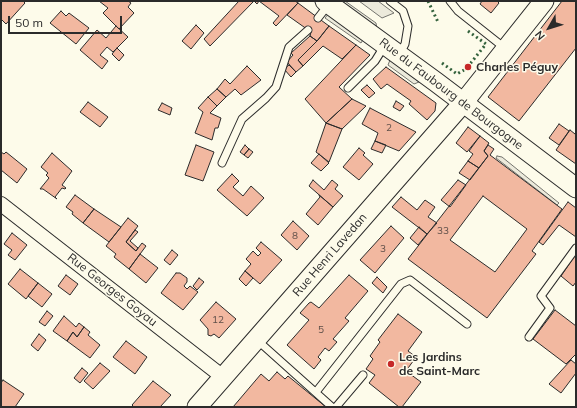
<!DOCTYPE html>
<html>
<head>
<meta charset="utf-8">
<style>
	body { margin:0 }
	#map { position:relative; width:577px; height:408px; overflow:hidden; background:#fdfbea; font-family:Mulish,sans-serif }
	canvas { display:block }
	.frame { position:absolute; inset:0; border:2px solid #2b2b2b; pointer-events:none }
	.north { position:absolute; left:529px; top:8px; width:40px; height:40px; -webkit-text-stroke:3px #fdfbea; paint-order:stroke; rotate:231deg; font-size:11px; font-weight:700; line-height:16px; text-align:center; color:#2b2b2b }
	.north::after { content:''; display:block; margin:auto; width:14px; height:18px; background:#2b2b2b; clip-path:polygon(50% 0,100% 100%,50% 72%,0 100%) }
	.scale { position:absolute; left:8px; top:16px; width:114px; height:18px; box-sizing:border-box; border:2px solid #2b2b2b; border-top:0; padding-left:5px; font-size:12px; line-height:14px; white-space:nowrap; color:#2b2b2b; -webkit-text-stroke:3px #fdfbea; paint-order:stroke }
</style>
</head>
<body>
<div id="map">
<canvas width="577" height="408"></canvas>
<div class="frame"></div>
<div class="north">N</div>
<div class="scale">50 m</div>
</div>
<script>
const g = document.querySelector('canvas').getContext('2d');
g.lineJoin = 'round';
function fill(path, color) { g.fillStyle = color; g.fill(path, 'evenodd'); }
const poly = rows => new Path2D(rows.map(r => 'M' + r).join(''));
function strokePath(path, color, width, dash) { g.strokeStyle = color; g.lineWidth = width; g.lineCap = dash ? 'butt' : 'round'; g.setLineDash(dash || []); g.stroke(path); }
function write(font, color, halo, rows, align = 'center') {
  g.font = font + ' Mulish,sans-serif'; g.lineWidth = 3; g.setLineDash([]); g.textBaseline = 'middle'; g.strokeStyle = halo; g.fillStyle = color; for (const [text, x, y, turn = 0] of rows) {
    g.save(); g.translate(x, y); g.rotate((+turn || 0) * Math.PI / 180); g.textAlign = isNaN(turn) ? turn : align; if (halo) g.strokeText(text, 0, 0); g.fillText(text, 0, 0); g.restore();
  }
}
const parking = poly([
	[336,1,345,1,376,23,377,30,336,1],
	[359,1,378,1,394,13,382,18,359,1],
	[329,13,364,38,361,43,325,18,329,13],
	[390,60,419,82,414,84,388,65,390,60],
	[497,156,502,157,559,203,557,205,496,158,497,156]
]);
fill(parking, '#eceadb');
strokePath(parking, '#74746e', 1);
const building = poly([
	[1,1,23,1,25,3,6,24,1,19,1,1],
	[99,1,128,1,131,3,128,7,134,13,119,29,103,13,108,8,99,1],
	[239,1,254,1,210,46,204,39,239,1],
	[254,1,295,1,298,3,276,26,273,23,279,16,259,1,257,4,254,1],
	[482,1,497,1,499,3,491,13,480,4,482,1],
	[562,1,576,1,576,48,519,121,488,97,562,1],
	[298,3,329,26,317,41,310,36,311,32,287,15,298,3],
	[61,11,66,16,69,13,89,28,76,44,50,23,61,11],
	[196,25,204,33,191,49,182,41,196,25],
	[116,26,128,37,113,52,107,47,100,55,108,61,102,69,80,50,97,30,106,38,116,26],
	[329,26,356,45,342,59,323,46,303,66,298,60,318,40,329,26],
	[310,36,317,41,298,60,303,66,296,72,287,62,293,55,291,53,310,36],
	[356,45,370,55,339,87,352,99,326,123,305,99,356,45],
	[117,48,124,55,119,61,112,54,117,48],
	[289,65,296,72,291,77,284,69,289,65],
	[247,66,261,80,241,95,235,89,226,97,217,89,225,79,230,84,247,66],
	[386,67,436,103,435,111,427,120,409,104,411,101,387,84,381,89,373,79,386,67],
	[367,85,375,93,369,98,361,90,367,85],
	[217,89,226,97,217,106,208,97,217,89],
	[208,97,217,106,210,113,221,118,218,128,215,128,212,140,195,133,203,112,198,108,208,97],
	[352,99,366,106,342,129,326,123,352,99],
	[396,101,404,106,400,111,393,107,396,101],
	[88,102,108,117,100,127,80,112,88,102],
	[162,103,172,108,170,115,158,110,162,103],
	[370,108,416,132,399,151,375,141,378,133,362,124,370,108],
	[326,123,342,129,329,162,316,152,326,123],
	[559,124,569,131,559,145,549,138,559,124],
	[468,127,480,136,467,152,456,143,468,127],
	[570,130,575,134,576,132,576,164,556,150,570,130],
	[480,136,489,143,484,151,488,156,479,168,468,161,473,154,469,151,480,136],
	[375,141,386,145,382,153,371,149,375,141],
	[196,145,214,152,203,181,185,175,196,145],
	[245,145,249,149,244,155,240,152,245,145],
	[488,145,494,149,490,155,562,209,532,251,536,254,487,318,408,259,488,156,484,151,488,145],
	[483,196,527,229,495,272,450,240,483,196],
	[359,148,365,153,363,155,373,164,359,180,343,167,359,148],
	[249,149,253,152,248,158,244,155,249,149],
	[1,152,4,154,6,152,27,169,17,183,1,170,1,152],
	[52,153,72,171,62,185,66,188,65,189,62,188,55,197,57,199,43,189,40,189,49,178,46,175,48,173,41,167,52,153],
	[319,154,329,163,321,171,311,163,319,154],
	[468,161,479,168,470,180,459,173,468,161],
	[232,174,239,181,233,187,243,196,251,186,264,198,247,216,217,190,232,174],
	[313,180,324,190,332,180,338,185,335,189,343,196,333,207,309,186,313,180],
	[458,180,466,185,450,207,441,200,458,180],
	[75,195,94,209,83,223,72,214,73,212,66,207,75,195],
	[319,195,333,207,318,225,306,214,320,197,319,195],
	[401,197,417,210,425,200,435,207,428,217,437,223,427,234,392,207,401,197],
	[568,202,576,208,576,237,559,225,543,245,539,242,568,202],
	[94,209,121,227,109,242,83,223,94,209],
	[128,218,138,226,126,242,136,251,142,243,146,246,129,269,114,257,116,254,106,246,128,218],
	[293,221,309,236,297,250,281,235,293,221],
	[391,226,404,238,375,273,360,260,391,226],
	[419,227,427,234,418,245,410,238,419,227],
	[135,230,138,232,130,241,138,248,136,251,126,242,135,230],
	[12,233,27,245,15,260,8,255,12,250,4,244,12,233],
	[261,242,282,260,260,284,245,271,251,264,246,259,253,251,258,256,261,253,256,248,261,242],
	[172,250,178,255,170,265,164,260,172,250],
	[140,254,158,268,146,283,129,269,140,254],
	[576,254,576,282,573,286,561,276,576,254],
	[20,269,38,283,26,299,8,284,20,269],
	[245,271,253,278,246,286,239,279,245,271],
	[176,273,180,273,187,278,187,282,184,286,187,289,190,286,198,292,183,310,161,293,176,273],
	[66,275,78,284,70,295,58,286,66,275],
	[349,275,368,291,345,318,349,321,333,339,337,342,329,351,325,348,318,357,321,360,314,369,287,345,309,320,300,313,309,303,311,302,319,308,349,275],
	[377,277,387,287,383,293,372,283,377,277],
	[199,278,204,282,197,290,193,286,199,278],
	[38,283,52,294,42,307,28,296,38,283],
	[216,302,236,319,219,338,214,334,211,336,208,335,208,329,200,320,216,302],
	[555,310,576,326,576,354,566,364,533,339,555,310],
	[47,311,53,316,45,326,39,322,47,311],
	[398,314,422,332,408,351,416,357,406,371,421,382,402,407,399,407,369,383,375,375,366,369,373,359,370,356,380,342,378,340,398,314],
	[64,316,76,327,79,323,84,327,77,337,73,332,67,341,53,331,64,316],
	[84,327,90,332,88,335,100,345,90,358,67,341,73,332,77,337,84,327],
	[39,334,46,340,38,351,31,345,39,334],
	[126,341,147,357,135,374,113,357,126,341],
	[571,360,576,364,576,373,561,393,549,384,571,360],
	[100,363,110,371,93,389,84,381,100,363],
	[82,368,88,373,80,383,74,378,82,368],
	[277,372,285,379,288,376,326,407,233,407,261,374,269,381,277,372],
	[3,380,24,394,15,407,1,407,1,383,3,380],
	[153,381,171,395,160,407,134,407,132,405,153,381]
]);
fill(building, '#f2b8a0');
strokePath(building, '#2b2b2b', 1);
const lane = poly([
	[390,1,403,11,408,26,405,44,399,55],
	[450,1,458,11,506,49],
	[318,18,329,4],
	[348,88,375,61,385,45],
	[222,163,242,119,266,98,276,87,289,47,308,30],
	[529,337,550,308,541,296,576,248],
	[257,340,332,407],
	[316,392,401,284,410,280,467,324],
	[336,407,363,375]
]);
const street = poly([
	[1,204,223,377]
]);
const secondary = poly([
	[325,1,436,82,576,188],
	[197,407,463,103,544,1]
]);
strokePath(lane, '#2b2b2b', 9);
strokePath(street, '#2b2b2b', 16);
strokePath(secondary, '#2b2b2b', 21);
strokePath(lane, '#fdfbea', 7);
strokePath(street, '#fdfbea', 14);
strokePath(secondary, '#fdfbea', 19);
strokePath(poly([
	[428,1,438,22],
	[468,31,486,44,470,64],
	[442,63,457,74,464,70]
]), '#34623c', 3, [2, 3]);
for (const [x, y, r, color] of [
	[468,67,4,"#c62828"],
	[391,364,4,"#c62828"]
]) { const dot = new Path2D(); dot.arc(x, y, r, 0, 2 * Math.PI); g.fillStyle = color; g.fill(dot); strokePath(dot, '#fdfbea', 1.5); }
write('10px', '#5d4e48', null, [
	["2",389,128],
	["33",443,231],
	["8",295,236],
	["3",383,249],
	["12",218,320],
	["5",321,330]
]);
write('bold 12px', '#2b2b2b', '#fdfbea', [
	["Charles Péguy",476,67],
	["Les Jardins",399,357],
	["de Saint-Marc",399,371]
], 'left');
write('12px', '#2b2b2b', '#fdfbea', [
	["Rue du Faubourg de Bourgogne",451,94,37],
	["Rue Henri Lavedan",330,255,-49],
	["Rue Georges Goyau",112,290,38]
]);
</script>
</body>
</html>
